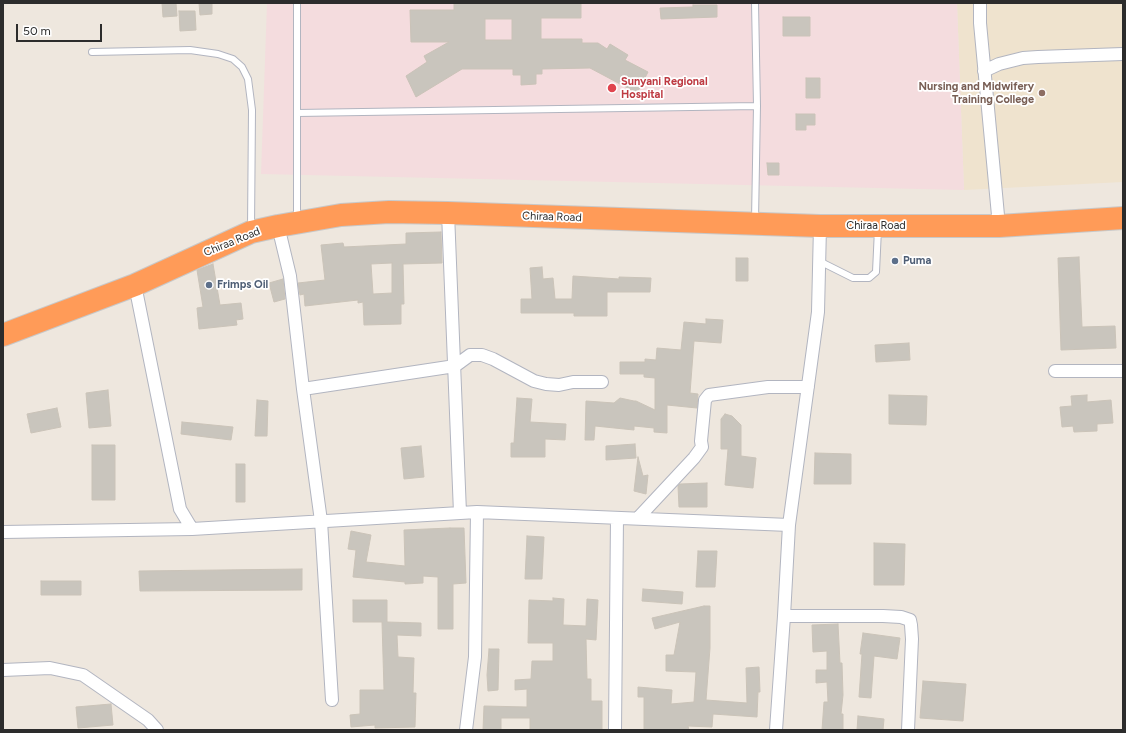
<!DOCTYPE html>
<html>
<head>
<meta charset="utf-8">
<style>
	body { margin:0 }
	#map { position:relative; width:1126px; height:733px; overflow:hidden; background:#eee7de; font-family:Figtree,sans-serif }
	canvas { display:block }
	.frame { position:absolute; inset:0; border:4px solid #2c2c2c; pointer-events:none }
	.scale { position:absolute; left:16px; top:24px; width:86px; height:18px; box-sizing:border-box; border:2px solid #2c2c2c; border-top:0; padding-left:5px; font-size:12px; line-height:14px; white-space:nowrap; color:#2c2c2c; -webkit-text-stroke:3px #fff; paint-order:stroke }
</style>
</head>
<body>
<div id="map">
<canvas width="1126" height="733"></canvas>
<div class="frame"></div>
<div class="scale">50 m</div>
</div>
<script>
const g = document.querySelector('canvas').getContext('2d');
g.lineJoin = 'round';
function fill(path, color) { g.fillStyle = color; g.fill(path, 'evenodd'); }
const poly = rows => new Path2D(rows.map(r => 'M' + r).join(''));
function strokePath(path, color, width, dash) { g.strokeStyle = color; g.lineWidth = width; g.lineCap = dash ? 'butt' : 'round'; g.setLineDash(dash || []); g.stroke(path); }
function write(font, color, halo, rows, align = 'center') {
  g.font = font + ' Figtree,sans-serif'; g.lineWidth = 3.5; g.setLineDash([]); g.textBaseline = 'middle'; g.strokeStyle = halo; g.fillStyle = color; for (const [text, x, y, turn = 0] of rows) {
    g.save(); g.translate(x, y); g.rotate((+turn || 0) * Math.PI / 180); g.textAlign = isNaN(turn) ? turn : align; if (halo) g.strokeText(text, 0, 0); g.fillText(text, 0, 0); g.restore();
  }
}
fill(poly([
	[957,3,1123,3,1123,182,964,190]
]), '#efe3ce');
fill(poly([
	[267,3,957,3,964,190,261,174]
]), '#f4dcde');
const building = poly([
	[162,3,176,3,177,16,163,17,162,3],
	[199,3,212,3,212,14,200,15,199,3],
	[454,3,581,3,581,18,541,18,541,39,582,39,582,43,598,43,607,49,610,44,628,55,625,60,648,72,637,93,590,68,542,69,542,74,536,74,536,84,521,85,521,75,513,75,513,69,462,69,416,97,406,76,427,62,424,56,449,42,411,42,410,10,454,10,454,3],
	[485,19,512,19,512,40,485,40,485,19],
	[693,5,717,5,717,17,661,19,660,8,693,7,693,5],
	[179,11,195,11,196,30,180,31,179,11],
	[783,17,810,17,810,36,783,36,783,17],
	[806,78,820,78,820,98,806,98,806,78],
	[796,114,815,114,815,125,806,125,806,130,796,130,796,114],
	[767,163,779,163,779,175,768,175,767,163],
	[441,232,442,263,403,264,404,304,401,304,401,324,364,325,363,302,358,303,358,300,305,306,304,294,300,295,298,283,325,280,321,245,343,243,344,247,406,244,406,233,441,232],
	[392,263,392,293,373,294,371,264,392,263],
	[1079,257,1082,327,1115,326,1116,348,1061,350,1058,258,1079,257],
	[736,258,748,258,748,281,736,281,736,258],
	[213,264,220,305,241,303,243,319,236,320,237,325,199,329,197,308,203,307,197,270,213,264],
	[542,267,543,279,553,278,555,299,572,299,573,276,619,279,619,277,651,278,650,292,607,292,607,316,574,316,574,313,521,313,521,299,532,299,530,268,542,267],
	[283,279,285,299,274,302,269,283,283,279],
	[706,319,723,320,721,343,694,341,690,393,698,394,697,408,667,405,667,433,654,432,654,428,634,426,634,430,595,426,594,440,585,440,586,401,614,403,620,398,634,401,636,401,655,410,655,378,644,377,644,374,620,374,620,362,645,362,645,359,656,360,657,348,681,350,684,322,706,324,706,319],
	[909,343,910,360,876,362,875,345,909,343],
	[108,390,111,426,89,428,86,393,108,390],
	[889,395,927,396,926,425,889,424,889,395],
	[1087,395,1087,402,1111,400,1113,423,1097,424,1097,431,1074,432,1073,426,1062,427,1060,407,1072,406,1071,396,1087,395],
	[517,398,532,399,530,422,566,424,565,440,545,439,545,457,511,457,511,443,514,443,517,398],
	[257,400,268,401,267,436,255,436,257,400],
	[57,408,61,427,31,433,27,414,57,408],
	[725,414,732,416,741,425,741,456,756,458,753,488,725,485,728,449,721,449,721,419,725,414],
	[182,422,233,427,231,440,181,434,182,422],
	[635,444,636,458,606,460,606,446,635,444],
	[92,445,115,445,115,500,92,500,92,445],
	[421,446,424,477,404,479,401,448,421,446],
	[815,453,851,454,851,484,814,484,815,453],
	[638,457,643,476,648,475,646,494,634,491,638,457],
	[236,464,245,464,245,502,236,502,236,464],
	[707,483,707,507,679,507,678,486,680,484,707,483],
	[450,528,464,528,466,583,453,584,453,629,438,629,438,577,423,576,423,583,405,584,405,582,353,577,356,550,348,549,351,531,371,535,366,562,405,566,404,530,450,528],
	[527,536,544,537,542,579,525,579,527,536],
	[874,543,905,544,904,585,874,585,874,543],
	[698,551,717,551,715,587,696,587,698,551],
	[302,569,302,590,140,591,139,571,302,569],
	[41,581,81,581,81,595,41,595,41,581],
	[643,589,683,592,682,604,642,601,643,589],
	[553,598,564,599,563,625,586,626,587,599,598,600,596,640,586,639,587,679,591,679,591,701,602,701,602,730,530,730,530,718,501,718,501,730,483,730,484,706,527,707,527,689,515,690,515,680,531,679,532,661,553,661,553,643,528,643,529,600,553,601,553,598],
	[353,600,387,600,387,622,421,623,421,636,397,635,398,657,414,658,413,693,416,693,415,727,375,728,375,725,351,727,350,715,360,714,360,690,384,690,382,622,353,622,353,600],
	[704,606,710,606,710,648,706,700,747,703,746,668,759,667,760,692,758,692,757,717,713,714,712,727,688,726,689,730,644,730,644,697,638,697,638,687,672,690,671,704,694,702,696,672,666,671,666,655,674,655,680,622,655,629,652,618,704,606],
	[838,624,840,663,842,663,843,695,841,714,843,714,843,730,822,730,824,702,828,702,827,682,816,683,816,670,827,670,827,651,813,652,812,625,838,624],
	[863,633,900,638,897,659,874,656,871,698,859,697,862,654,860,654,863,633],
	[489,649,499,649,498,690,488,691,487,675,489,649],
	[923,681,966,684,963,721,920,718,923,681],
	[111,704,113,725,78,728,76,707,111,704],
	[858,716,884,719,883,730,857,730,858,716]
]);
fill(building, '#c9c5bd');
strokePath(building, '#cac3b8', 1);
const lane = poly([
	[92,52,190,50,218,54,233,59,242,67,248,79,252,110,251,228],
	[297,113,757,106],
	[297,219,297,3],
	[755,220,757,106,755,3],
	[819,261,853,278,869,278,876,272,878,229]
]);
const street = poly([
	[980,3,980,23,999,226],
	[984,71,999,64,1023,58,1038,57,1123,54],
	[448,213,460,513],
	[278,226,290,276,303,389,321,521,332,700],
	[135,285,180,509,192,529],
	[1055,371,1123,371],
	[303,389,455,366,470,355,482,355,493,359,534,381,546,384,559,385,573,382,602,382],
	[638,518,694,458,702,447,701,441,705,400,709,395,768,387,808,387],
	[3,532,192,529,477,512,789,525],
	[784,616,883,616,901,617,910,620,911,625,912,639,908,730],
	[3,670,50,668,83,675,148,720,157,730],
	[466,730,475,657,477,512],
	[615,730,617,518],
	[776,730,784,616,789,525,818,312,820,226]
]);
const highway = poly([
	[3,335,135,285,251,232,278,226,341,215,389,212,448,213,820,226,999,226,1123,218]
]);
strokePath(lane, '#b2b5c0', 8);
strokePath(street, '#b2b5c0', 14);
strokePath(highway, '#c8c8c8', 24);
strokePath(lane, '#fff', 6);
strokePath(street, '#fff', 12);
strokePath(highway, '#ff9b58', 22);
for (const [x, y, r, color] of [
	[612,88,5,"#e0444e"],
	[1042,93,4,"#8d6e63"],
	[895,261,4,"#5c6f8a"],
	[209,285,4,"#5c6f8a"]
]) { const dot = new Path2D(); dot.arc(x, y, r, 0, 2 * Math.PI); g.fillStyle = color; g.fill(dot); strokePath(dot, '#fff', 1.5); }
write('bold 11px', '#be3a42', '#fff', [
	["Sunyani Regional",621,82],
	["Hospital",621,95]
], 'left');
write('bold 11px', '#785e54', '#fff', [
	["Nursing and Midwifery",1034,87],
	["Training College",1034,100]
], 'right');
write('11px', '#2c2c2c', '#fff', [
	["Chiraa Road",552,217,2],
	["Chiraa Road",876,226],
	["Chiraa Road",232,242,-22]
]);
write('bold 11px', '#4e5e75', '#fff', [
	["Puma",903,261],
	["Frimps Oil",217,285]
], 'left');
</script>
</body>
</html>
